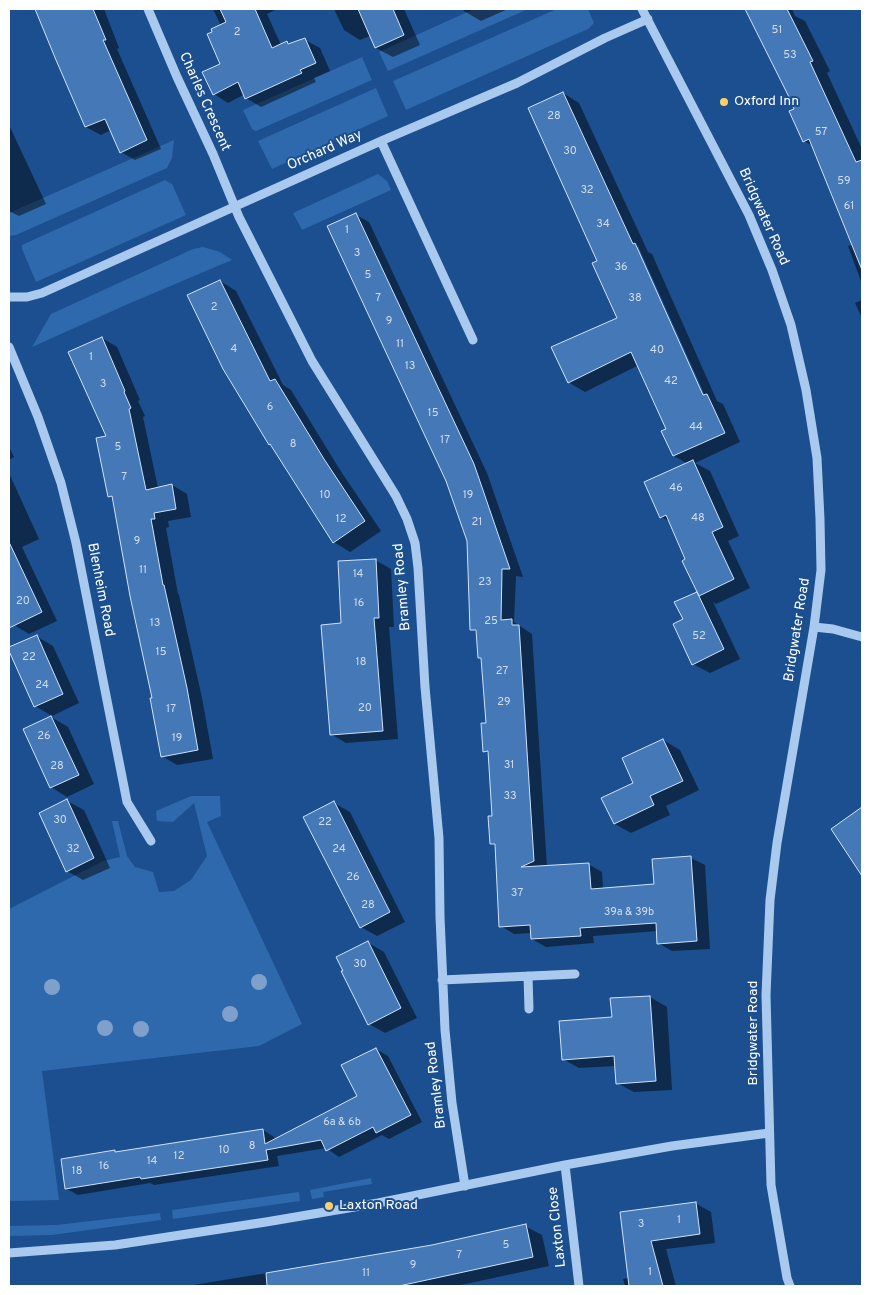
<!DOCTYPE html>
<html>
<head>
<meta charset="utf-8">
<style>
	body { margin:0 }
	#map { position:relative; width:871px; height:1295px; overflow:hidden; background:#1b4f8f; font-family:Overpass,sans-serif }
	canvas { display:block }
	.frame { position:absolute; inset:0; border:10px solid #fff; pointer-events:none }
</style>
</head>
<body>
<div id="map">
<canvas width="871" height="1295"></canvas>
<div class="frame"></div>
</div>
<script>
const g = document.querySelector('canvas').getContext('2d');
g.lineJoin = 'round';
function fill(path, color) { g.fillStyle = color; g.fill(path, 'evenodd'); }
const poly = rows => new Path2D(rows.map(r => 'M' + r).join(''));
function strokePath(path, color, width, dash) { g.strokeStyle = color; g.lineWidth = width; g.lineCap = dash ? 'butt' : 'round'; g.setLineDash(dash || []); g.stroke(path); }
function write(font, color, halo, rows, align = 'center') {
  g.font = font + ' Overpass,sans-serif'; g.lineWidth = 4; g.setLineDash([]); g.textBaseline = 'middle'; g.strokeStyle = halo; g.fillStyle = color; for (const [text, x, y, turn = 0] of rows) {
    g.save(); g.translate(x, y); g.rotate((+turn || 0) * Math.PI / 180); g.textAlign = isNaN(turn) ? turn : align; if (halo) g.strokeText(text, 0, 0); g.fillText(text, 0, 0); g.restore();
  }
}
fill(poly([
	[474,9,528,9,388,71,379,52],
	[557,9,588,9,594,23,588,29,406,110,393,81],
	[362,57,372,80,256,131,252,129,243,110],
	[376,88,388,116,272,169,258,141],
	[174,140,172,158,167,168,16,235,9,236,9,213],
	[378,174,387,181,391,190,302,230,293,213],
	[165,180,172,184,186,215,36,282,22,249,22,245],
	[203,247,220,252,232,260,128,304,32,347,51,314,193,249],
	[191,796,220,796,221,816,207,822,302,1024,259,1046,42,1071,59,1200,9,1201,9,909,103,861,120,857,112,821,118,821,127,856,135,867,153,872,159,892,174,891,191,880,207,856,194,803,173,822,157,821,156,811],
	[371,1178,372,1184,323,1192,324,1197,312,1199,310,1190],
	[299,1192,300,1201,173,1219,172,1210],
	[160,1213,161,1220,52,1235,9,1236,10,1226,56,1225]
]), '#2e69ad');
fill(poly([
	[38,9,104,9,119,48,117,49,161,149,135,160,121,152,111,130,101,135,86,127,57,60],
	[213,9,277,9,267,14,281,45,287,42,291,44,305,40,320,48,330,71,314,78,316,82,261,107,246,98,245,94,228,103,214,94,221,64,221,26],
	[334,9,404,9,420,45,393,57,376,48,370,36,360,40,344,30],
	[463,9,508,9,481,21,464,11],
	[743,9,792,9,795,16,805,21,830,71,827,73,862,149,862,284,848,246,852,245,813,146,804,141,795,109,747,11],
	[563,93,579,103,648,252,652,254,717,401,723,404,740,442,695,463,710,471,739,536,728,541,750,588,716,604,713,602,740,659,710,673,693,664,685,620,697,594,700,595,684,561,687,560,671,522,661,517,688,464,674,456,668,430,639,365,585,392,568,382,619,318,599,261],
	[635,246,638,246,707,400,704,401],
	[9,125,46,204,19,216,9,211],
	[356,215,369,222,487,473,523,577,516,576,514,622,532,634,547,867,588,864,602,872,603,889,655,885,653,860,691,858,705,865,710,949,672,951,658,943,658,931,593,936,594,943,546,947,532,939,532,933,514,934,501,926,496,846,491,843,494,817,490,754,484,751,487,725,483,660,479,658,477,632,471,629,468,541],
	[220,281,236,291,283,385,291,390,340,470,381,531,350,552,334,542],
	[862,300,862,318,855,303],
	[102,338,117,347,140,400,138,401,145,416,143,417,158,488,172,485,187,494,191,517,168,521,169,527,166,528,178,594,179,595,202,698,213,759,177,765,162,756,154,699,114,498,109,496],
	[9,447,14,457,9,460],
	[9,473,39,539,22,547,57,621,29,634,14,625,9,613],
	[375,560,391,569,394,627,389,627,398,739,346,743,331,734,342,624],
	[36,636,53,646,79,703,52,716,35,706],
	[51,717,68,727,94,784,67,797,51,787],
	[663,740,680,750,699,790,666,806,670,815,631,833,615,824,635,783],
	[67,801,84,810,110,868,83,880,67,871],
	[334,803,350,812,405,922,377,936,361,927],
	[862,809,862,874,832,829],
	[367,942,384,952,417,1018,385,1033,369,1024],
	[650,997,667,1007,672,1090,634,1092,617,1083,616,1066,579,1068,563,1059,613,1018],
	[376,1049,388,1056,422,1122,389,1139,382,1135,339,1157,326,1148,277,1156,279,1166,154,1185,150,1183,78,1195,67,1189,115,1151,118,1153,263,1130,274,1137,275,1140,359,1096],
	[695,1203,711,1212,715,1243,666,1249,676,1286,625,1286,623,1279,629,1278,622,1213],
	[525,1226,542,1235,549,1266,456,1286,187,1286,433,1246]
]), '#0007');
const building = poly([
	[35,9,93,9,106,40,103,40,147,140,120,153,105,119,85,127,56,60,35,9],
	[220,9,255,9,272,48,287,41,288,44,305,38,316,63,300,70,302,73,245,99,238,82,213,95,202,72,220,64,207,34,212,32,211,29,226,22,220,9],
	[358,9,393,9,404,35,375,48,358,9],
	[745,9,787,9,813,61,810,62,856,162,862,160,862,270,809,139,803,142,789,111,794,109,789,97,745,9],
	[563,92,633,244,635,243,703,395,707,394,725,433,673,456,661,431,666,429,631,352,568,383,551,347,617,318,592,263,597,261,528,108,563,92],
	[356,213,474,464,510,569,502,569,501,620,512,619,512,625,519,625,534,861,521,867,589,863,591,889,654,884,652,859,691,856,697,941,657,944,656,923,580,928,581,936,531,939,530,925,499,927,495,844,490,844,488,816,492,816,488,751,483,752,481,723,486,723,481,658,478,658,476,630,470,630,467,541,446,481,327,226,356,213],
	[220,280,270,381,275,379,324,459,365,521,333,543,270,444,269,445,223,369,187,295,220,280],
	[102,337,125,391,124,392,131,408,129,409,146,490,172,484,176,509,154,513,155,519,151,519,163,585,164,585,187,688,198,750,161,757,150,698,152,698,130,596,112,496,108,497,96,438,106,436,68,352,102,337],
	[693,460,723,527,712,532,734,579,699,596,682,561,685,559,666,515,660,518,644,482,693,460],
	[9,542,42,612,9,628,9,542],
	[376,559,379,618,374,618,383,731,330,735,321,625,341,623,338,561,376,559],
	[697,592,724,649,692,665,673,624,683,619,674,602,697,592],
	[37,635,63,694,34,707,9,651,9,647,37,635],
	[51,716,79,775,50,788,23,729,51,716],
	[663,739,683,781,650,796,654,805,614,824,601,798,633,783,622,758,663,739],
	[67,799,94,858,66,872,39,813,67,799],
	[334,801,390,912,360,928,303,817,334,801],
	[862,807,862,876,831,829,862,807],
	[368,941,401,1008,368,1025,341,971,343,971,336,957,368,941],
	[650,996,656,1081,616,1084,614,1056,562,1060,559,1021,612,1017,610,998,650,996],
	[376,1048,411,1115,376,1133,373,1127,326,1151,321,1140,266,1150,268,1160,141,1179,140,1177,65,1189,61,1159,115,1150,115,1152,263,1129,265,1144,357,1096,341,1065,376,1048],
	[696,1202,700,1234,651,1241,663,1286,629,1286,620,1212,696,1202],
	[526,1224,533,1257,399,1286,267,1286,266,1273,432,1245,526,1224]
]);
fill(building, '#4478b7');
strokePath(building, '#cfe3fa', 1);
strokePath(poly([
	[148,9,177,77,213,154,239,217,312,361,396,496,407,519,415,543,418,568,425,687,439,838,440,917,445,1030,452,1103,465,1186],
	[642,9,749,215,772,270,791,325,806,390,817,458,820,519,821,570,814,627,777,843,770,900,766,995,771,1185,787,1278,790,1286],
	[381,141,473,340],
	[9,297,27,297,42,293,381,141,517,83,605,38,648,19],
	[9,347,38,417,61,483,76,543,127,802,151,841],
	[814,627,833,629,862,637],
	[528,976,529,1009],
	[442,980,575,974],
	[565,1165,579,1286],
	[9,1253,115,1245,266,1222,378,1203,565,1165,672,1146,769,1133]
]), '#a9c9ee', 9);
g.fillStyle = '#7ea0ca';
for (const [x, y] of [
	[259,982],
	[52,987],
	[230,1014],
	[105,1028],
	[141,1029]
]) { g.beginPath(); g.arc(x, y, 8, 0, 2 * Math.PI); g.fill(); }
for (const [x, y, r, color] of [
	[724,102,5,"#ffd166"],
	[329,1206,5,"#ffd166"]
]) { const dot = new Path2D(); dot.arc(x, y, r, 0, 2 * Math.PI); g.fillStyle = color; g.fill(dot); strokePath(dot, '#1b4f8f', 2); }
write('11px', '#d0dded', null, [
	["51",777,31],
	["2",237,33],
	["53",790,56],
	["28",554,117],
	["57",821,133],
	["30",570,152],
	["59",844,182],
	["32",587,191],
	["61",849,207],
	["34",603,225],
	["1",347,231],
	["3",357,254],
	["36",621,268],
	["5",368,276],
	["7",378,299],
	["38",635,299],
	["2",214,308],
	["9",389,322],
	["11",400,345],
	["4",234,350],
	["40",657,351],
	["1",91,358],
	["13",410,367],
	["42",671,382],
	["3",103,385],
	["6",270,408],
	["15",433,414],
	["44",696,428],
	["17",445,441],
	["8",293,445],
	["5",118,448],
	["7",124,478],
	["46",676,489],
	["10",325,496],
	["19",468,496],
	["48",698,519],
	["12",341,520],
	["21",477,523],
	["9",137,542],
	["11",143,571],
	["14",358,575],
	["23",485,583],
	["20",23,602],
	["16",359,604],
	["25",491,622],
	["13",155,624],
	["52",699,637],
	["15",161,653],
	["22",29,658],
	["18",361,663],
	["27",502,672],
	["24",42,686],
	["29",504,703],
	["20",365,709],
	["17",171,710],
	["26",44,737],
	["19",177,739],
	["31",509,766],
	["28",57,767],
	["33",510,797],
	["30",60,821],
	["22",325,823],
	["32",73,850],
	["24",339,850],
	["26",353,878],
	["37",517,894],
	["28",368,906],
	["39a & 39b",629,913],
	["30",360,965],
	["6a & 6b",342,1123],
	["8",252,1147],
	["10",224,1151],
	["12",179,1157],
	["14",152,1162],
	["16",104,1167],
	["18",77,1172],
	["1",679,1221],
	["3",641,1225],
	["5",506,1246],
	["7",459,1256],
	["9",413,1266],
	["1",650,1273],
	["11",366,1274]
]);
write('14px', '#fff', '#1b4f8f', [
	["Charles Crescent",204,102,66],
	["Orchard Way",325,151,-24],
	["Bridgwater Road",763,217,66],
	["Bramley Road",403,587,-95],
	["Blenheim Road",100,590,79],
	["Bridgwater Road",798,630,-81],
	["Bridgwater Road",754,1033,-90],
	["Bramley Road",437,1085,-97],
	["Laxton Close",558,1227,-96]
]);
write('14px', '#fff', '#1b4f8f', [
	["Oxford Inn",734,102],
	["Laxton Road",339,1206]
], 'left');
</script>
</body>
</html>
